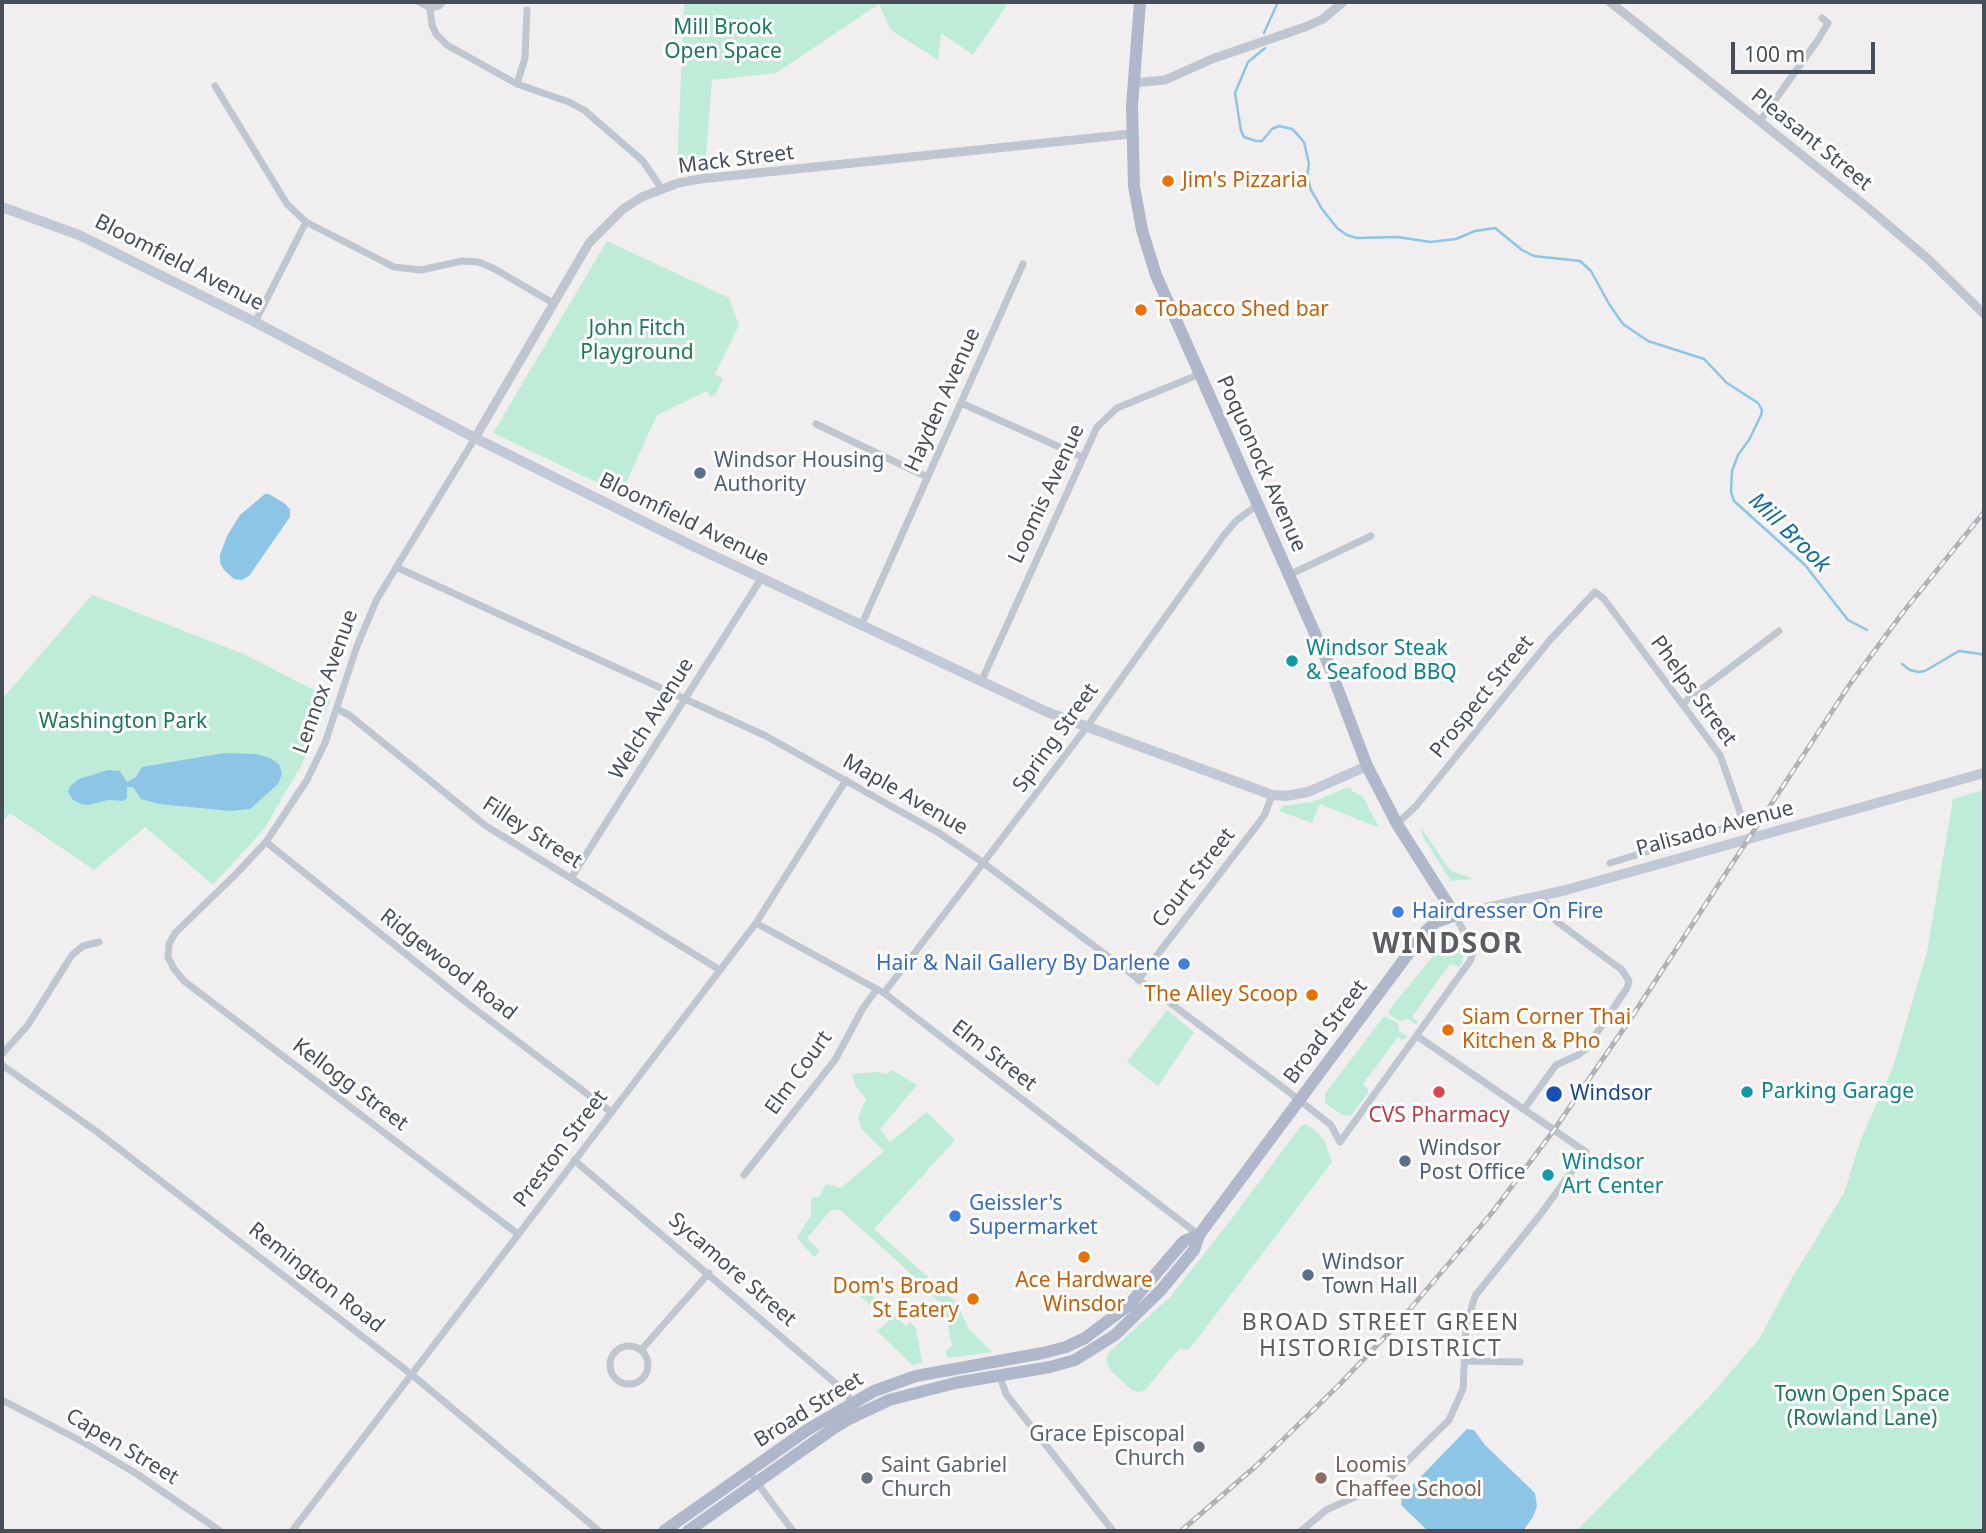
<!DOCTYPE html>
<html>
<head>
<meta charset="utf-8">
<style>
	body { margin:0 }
	#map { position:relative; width:1986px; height:1533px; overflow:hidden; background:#f0eeee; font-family:"Noto Sans",sans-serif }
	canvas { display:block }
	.frame { position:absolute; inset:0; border:4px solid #474e5a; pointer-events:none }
	.scale { position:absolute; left:1731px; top:42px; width:144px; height:32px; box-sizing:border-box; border:4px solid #474e5a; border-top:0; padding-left:9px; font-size:21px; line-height:24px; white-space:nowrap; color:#474e5a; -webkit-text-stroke:5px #fff; paint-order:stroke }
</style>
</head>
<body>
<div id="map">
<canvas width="1986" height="1533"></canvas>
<div class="frame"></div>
<div class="scale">100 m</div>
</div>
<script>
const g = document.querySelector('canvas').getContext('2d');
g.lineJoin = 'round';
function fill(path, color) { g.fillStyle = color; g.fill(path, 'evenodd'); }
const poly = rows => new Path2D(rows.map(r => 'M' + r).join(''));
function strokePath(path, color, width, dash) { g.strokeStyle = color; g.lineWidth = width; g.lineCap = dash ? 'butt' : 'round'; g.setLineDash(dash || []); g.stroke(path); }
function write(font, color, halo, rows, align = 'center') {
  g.font = font + ' "Noto Sans",sans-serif'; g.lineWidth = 6; g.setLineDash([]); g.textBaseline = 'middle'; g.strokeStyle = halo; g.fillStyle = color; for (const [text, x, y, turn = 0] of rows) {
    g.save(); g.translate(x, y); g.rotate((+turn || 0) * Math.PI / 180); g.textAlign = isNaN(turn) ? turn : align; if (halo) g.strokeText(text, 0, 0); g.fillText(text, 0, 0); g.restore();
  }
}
fill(poly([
	[681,2,1009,2,973,55,941,33,938,60,891,30,879,4,776,73,712,80,705,170,677,170,684,3],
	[607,241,729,298,739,325,715,374,723,379,715,395,710,397,707,391,657,415,621,494,493,433],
	[92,595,246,655,331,699,302,764,264,829,213,885,145,827,94,870,10,813,2,822,2,699],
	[1346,788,1351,788,1352,791,1363,797,1378,825,1377,827,1320,804,1312,823,1280,811,1282,806,1312,802],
	[1984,790,1984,1531,1576,1531,1710,1396,1759,1339,1792,1278,1844,1193,1861,1139,1893,1067,1927,952,1953,799],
	[1421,828,1451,871,1474,879,1451,881,1423,837],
	[1458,938,1464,943,1465,949,1462,963,1459,967,1450,964,1412,1017,1417,1021,1417,1025,1408,1019,1399,1021,1390,1015,1388,1011,1444,943],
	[1167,1010,1194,1032,1158,1086,1127,1062],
	[1384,1016,1398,1023,1399,1031,1408,1037,1402,1040,1398,1037,1363,1084,1368,1089,1368,1093,1351,1116,1342,1115,1325,1103,1325,1094],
	[892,1070,917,1085,880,1129,890,1142,927,1112,955,1140,874,1229,956,1302,969,1329,992,1352,948,1358,945,1351,952,1346,944,1307,894,1258,840,1210,831,1210,807,1238,820,1251,814,1257,797,1238,811,1215,811,1198,819,1197,826,1184,841,1188,884,1151,861,1128,858,1117,866,1099,855,1085,852,1074,877,1072,887,1074],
	[1305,1124,1314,1129,1324,1140,1332,1162,1191,1347,1188,1350,1179,1349,1145,1390,1139,1392,1132,1390,1111,1371,1106,1360,1108,1353,1170,1297,1230,1221,1301,1126],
	[862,1287,906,1326,910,1322,916,1328,922,1363,912,1365,877,1331,889,1321,854,1291]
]), '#beecd8');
fill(poly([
	[265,494,269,494,284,503,290,509,290,517,249,576,242,580,234,579,224,570,220,563,220,555,227,536,240,515],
	[224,753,256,754,270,758,279,764,282,774,278,784,250,809,230,811,159,804,141,799,133,787,127,787,127,798,123,801,108,800,88,805,81,804,73,800,68,792,70,786,79,779,108,770,120,771,127,782,136,777,142,767],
	[1467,1429,1474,1430,1485,1445,1535,1493,1537,1506,1533,1517,1523,1531,1428,1531,1401,1505,1402,1496]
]), '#8dc5e7');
strokePath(poly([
	[1264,33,1278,2],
	[1265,48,1248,62,1235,93,1241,131,1244,137,1256,141,1262,141,1272,129,1279,126,1292,129,1297,134,1304,142,1309,164,1307,176,1311,190,1322,209,1337,228,1347,235,1357,238,1398,237,1430,242,1456,239,1475,231,1495,228,1522,250,1534,256,1580,261,1591,271,1609,304,1623,324,1648,341,1704,359,1727,383,1758,403,1762,410,1761,415,1749,440,1738,455,1732,471,1731,492,1734,501,1805,565,1848,620,1867,630],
	[1902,664,1910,670,1918,672,1925,671,1959,651,1981,654,1984,658]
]), '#8dc5e7', 2.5);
strokePath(poly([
	[419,2,430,8,439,6,443,2],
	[430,8,432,25,436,34,447,45,517,84,569,102,584,110,643,161,661,188],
	[517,84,525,58,527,10],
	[215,86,287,204,306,222,394,267,421,270,462,261,478,262,493,268,553,303],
	[1760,121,1818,40,1828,23,1822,18],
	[255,322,306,222],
	[961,403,1082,457],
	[816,424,927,477],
	[475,438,377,599,357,646,325,743,307,780,266,842,236,874,175,933,169,944,168,957,174,969,184,981,518,1234],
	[396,567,766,736,939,833,978,859,1285,1089,1331,1125,1340,1142],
	[1289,575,1371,536],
	[861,626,1023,264],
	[981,682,1097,427,1117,408,1200,374],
	[1682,704,1779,631],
	[337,709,349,715,486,826,720,970],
	[1397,824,1416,806,1550,640,1595,592,1604,599,1720,755,1740,812,1740,823,1610,863],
	[266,842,467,1003,611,1112],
	[571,878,761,579],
	[756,923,884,993,1199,1235],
	[1138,980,1258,824,1265,814,1272,795],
	[884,993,1086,728,1224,535,1236,521,1257,505],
	[2,1054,28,1025,72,955,83,946,99,942],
	[2,1065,96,1131,411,1374,599,1531],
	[1524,1109,1556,1065,1578,1055,1586,1049,1627,988,1629,981,1622,970,1556,921,1542,896],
	[1340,1142,1470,961,1473,953,1471,945,1455,915],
	[574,1160,841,1388,856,1406],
	[744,1175,835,1060,863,1008,877,989],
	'610 1365a19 19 0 1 1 38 0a19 19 0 1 1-38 0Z',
	[641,1350,709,1273],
	[1466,1361,1520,1362],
	[999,1374,1006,1394,1113,1531],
	[2,1400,83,1442,137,1474,220,1531],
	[749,1472,793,1531],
	[292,1531,756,923,846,780],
	[1301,1531,1326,1510,1384,1484,1449,1420,1463,1389,1466,1327,1475,1296,1540,1215,1586,1152,1417,1036]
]), '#bfc6cf', 7);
strokePath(poly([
	[1610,2,1867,207,1928,259,1984,314],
	[1133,83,1165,80,1212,59,1305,27,1323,19,1343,2],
	[475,438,589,243,623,209,642,197,678,183,700,179,1131,134]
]), '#bfc6cf', 9);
strokePath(poly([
	[2,207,79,235,255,322,475,438,695,547,1047,712,1272,795,1286,796,1308,792,1367,766],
	[1455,915,1566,890,1984,773]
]), '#c1c8d6', 10);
strokePath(poly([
	[664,1531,807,1430,874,1391,916,1376,1043,1353,1066,1347,1085,1338,1129,1305,1184,1241,1199,1235],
	[688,1531,831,1430,849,1419,889,1400,955,1383,1050,1367,1075,1360,1115,1335,1161,1290,1194,1250,1199,1235,1423,934,1436,922,1455,915,1397,824,1367,766,1328,663,1156,275,1142,230,1134,186,1132,106,1140,2]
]), '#afb8cb', 12);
const rail = poly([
	[1181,1531,1256,1466,1339,1385,1399,1322,1491,1214,1554,1130,1631,1018,1850,684,1904,611,1984,512]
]);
strokePath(rail, '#b0b2b8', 5);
strokePath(rail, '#fff', 2.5, [8]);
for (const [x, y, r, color] of [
	[1168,181,7,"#e8710a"],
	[1141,310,7,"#e8710a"],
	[700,473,7,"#5c6f8a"],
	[1292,661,7,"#0f9aa8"],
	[1398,912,7,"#3f7fe0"],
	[1184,964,7,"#3f7fe0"],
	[1312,995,7,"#e8710a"],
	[1448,1030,7,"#e8710a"],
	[1439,1092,7,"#e0444e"],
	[1747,1092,7,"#0f9aa8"],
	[1554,1094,9,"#1a4fb4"],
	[1405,1161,7,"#5c6f8a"],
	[1548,1175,7,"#0f9aa8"],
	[955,1216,7,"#3f7fe0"],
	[1084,1257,7,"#e8710a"],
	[1308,1275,7,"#5c6f8a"],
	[973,1299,7,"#e8710a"],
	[1199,1447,7,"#6b7280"],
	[867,1478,7,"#6b7280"],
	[1321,1478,7,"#8d6e63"]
]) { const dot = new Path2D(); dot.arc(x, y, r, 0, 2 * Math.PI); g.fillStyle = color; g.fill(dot); strokePath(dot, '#fff', 2.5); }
write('21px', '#1c7859', '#fff', [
	["Mill Brook",723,28],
	["Open Space",723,52],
	["John Fitch",637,329],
	["Playground",637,353],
	["Washington Park",123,722],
	["Town Open Space",1862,1395],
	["(Rowland Lane)",1862,1419]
]);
write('21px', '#474e5a', '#fff', [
	["Pleasant Street",1811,140,39],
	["Mack Street",736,160,-7],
	["Bloomfield Avenue",179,263,27],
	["Hayden Avenue",943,400,-66],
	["Poquonock Avenue",1261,464,66],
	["Loomis Avenue",1047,494,-65],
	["Bloomfield Avenue",684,520,26],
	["Lennox Avenue",326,682,-70],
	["Phelps Street",1693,691,54],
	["Prospect Street",1482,697,-51],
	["Welch Avenue",652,719,-58],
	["Spring Street",1056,738,-54],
	["Maple Avenue",905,795,30],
	["Palisado Avenue",1715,829,-15],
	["Filley Street",532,833,33],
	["Court Street",1194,878,-52],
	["Ridgewood Road",448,965,38],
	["Broad Street",1326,1032,-53],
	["Elm Street",994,1056,38],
	["Elm Court",799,1073,-54],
	["Kellogg Street",350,1085,37],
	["Preston Street",561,1149,-53],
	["Sycamore Street",732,1270,41],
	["Remington Road",316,1278,38],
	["Broad Street",809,1410,-32],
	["Capen Street",122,1447,31]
]);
write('21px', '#c56008', '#fff', [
	["Jim's Pizzaria",1182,181],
	["Tobacco Shed bar",1155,310],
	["The Alley Scoop",1298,995,"right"],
	["Siam Corner Thai",1462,1018],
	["Kitchen & Pho",1462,1042],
	["Ace Hardware",1084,1281,"center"],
	["Winsdor",1084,1305,"center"],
	["Dom's Broad",959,1287,"right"],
	["St Eatery",959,1311,"right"]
], 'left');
write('21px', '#4e5e75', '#fff', [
	["Windsor Housing",714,461],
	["Authority",714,485],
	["Windsor",1419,1149],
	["Post Office",1419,1173],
	["Windsor",1322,1263],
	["Town Hall",1322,1287]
], 'left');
write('21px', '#0d838f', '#fff', [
	["Windsor Steak",1306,649],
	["& Seafood BBQ",1306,673],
	["Parking Garage",1761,1092],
	["Windsor",1562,1163],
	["Art Center",1562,1187]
], 'left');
write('21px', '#366cbe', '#fff', [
	["Hairdresser On Fire",1412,912],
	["Hair & Nail Gallery By Darlene",1170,964,"right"],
	["Geissler's",969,1204],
	["Supermarket",969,1228]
], 'left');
write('21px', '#164399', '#fff', [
	["Windsor",1570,1094]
], 'left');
write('21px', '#be3a42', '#fff', [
	["CVS Pharmacy",1439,1116]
]);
write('21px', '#5b616d', '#fff', [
	["Grace Episcopal",1185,1435],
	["Church",1185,1459],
	["Saint Gabriel",881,1466,"left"],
	["Church",881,1490,"left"]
], 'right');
write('21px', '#785e54', '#fff', [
	["Loomis",1335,1466],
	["Chaffee School",1335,1490]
], 'left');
write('italic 23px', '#146ba1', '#fff', [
	["Mill Brook",1789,533,44]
]);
g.letterSpacing = '2px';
write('23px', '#5b5d62', '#fff', [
	["BROAD STREET GREEN",1381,1323],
	["HISTORIC DISTRICT",1381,1349]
]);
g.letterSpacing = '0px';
g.letterSpacing = '2px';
write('bold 28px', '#5b5d62', '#fff', [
	["WINDSOR",1448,945]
]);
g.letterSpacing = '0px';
</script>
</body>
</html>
